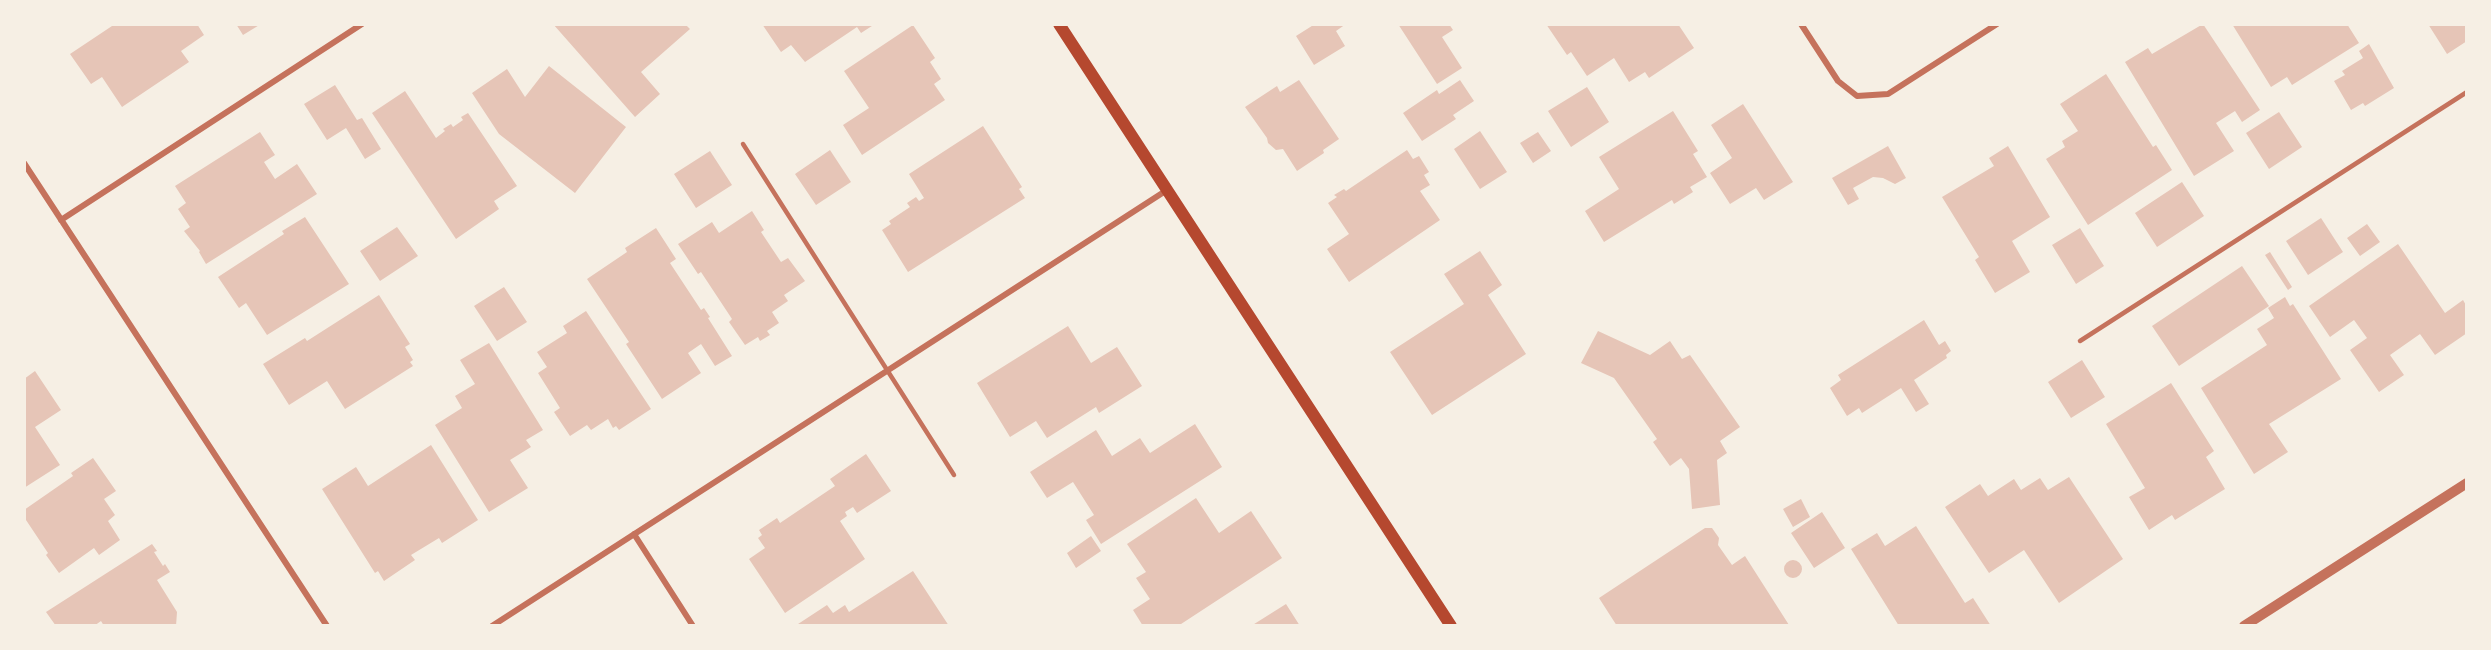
<!DOCTYPE html>
<html>
<head>
<meta charset="utf-8">
<style>
	body { margin:0 }
	#map { position:relative; width:2491px; height:650px; overflow:hidden; background:#f6efe4; font-family:Figtree,sans-serif }
	canvas { display:block }
	.frame { position:absolute; inset:0; border:26px solid #f6efe4; pointer-events:none }
</style>
</head>
<body>
<div id="map">
<canvas width="2491" height="650"></canvas>
<div class="frame"></div>
</div>
<script>
const g = document.querySelector('canvas').getContext('2d');
g.lineJoin = 'round';
function fill(path, color) { g.fillStyle = color; g.fill(path, 'evenodd'); }
const poly = rows => new Path2D(rows.map(r => 'M' + r).join(''));
function strokePath(path, color, width, dash) { g.strokeStyle = color; g.lineWidth = width; g.lineCap = dash ? 'butt' : 'round'; g.setLineDash(dash || []); g.stroke(path); }
fill(poly([
	[115,24,197,24,204,35,181,51,189,62,122,107,102,77,91,84,70,54],
	[236,24,261,24,243,35],
	[553,24,685,24,690,29,641,72,660,94,635,117],
	[762,24,875,24,861,33,857,27,805,62,791,45,781,52],
	[1315,24,1346,24,1336,31,1345,46,1314,65,1296,36],
	[1398,24,1449,24,1453,30,1442,37,1462,68,1437,84],
	[1546,24,1678,24,1694,48,1649,78,1645,72,1629,82,1614,58,1587,76,1571,52,1567,55],
	[2203,24,2260,110,2242,122,2235,111,2216,123,2234,151,2194,176,2125,62,2148,48,2152,54],
	[2232,24,2347,24,2359,43,2292,85,2287,77,2271,87],
	[2428,24,2467,24,2467,41,2447,54],
	[913,25,935,58,930,62,941,79,934,84,945,100,862,155,843,125,869,108,844,71],
	[2369,44,2394,88,2365,106,2363,103,2351,110,2334,81,2345,75,2342,71,2363,58,2359,51],
	[549,66,626,127,575,193,499,134,472,93,507,69,525,97],
	[2106,74,2153,147,2156,145,2172,170,2088,225,2046,159,2065,147,2062,141,2078,131,2060,104],
	[1299,80,1339,139,1323,150,1324,153,1297,171,1283,149,1276,150,1268,143,1267,138,1245,107,1277,86,1280,92],
	[1460,80,1474,101,1453,115,1456,119,1422,141,1403,113,1437,90,1439,94],
	[335,85,357,120,362,118,381,149,365,159,346,128,327,140,304,104],
	[1587,87,1609,122,1571,147,1548,111],
	[405,91,436,138,445,131,443,129,451,124,453,127,463,120,461,117,468,113,517,186,494,201,499,209,456,239,372,113],
	[1743,104,1793,182,1764,200,1756,188,1730,204,1710,173,1732,158,1711,125],
	[1673,111,1698,151,1693,154,1707,177,1690,187,1693,192,1674,204,1672,200,1604,242,1585,211,1619,189,1599,157],
	[2279,112,2302,147,2269,169,2246,133],
	[983,126,1022,187,1019,189,1025,198,908,272,882,230,891,224,889,221,910,207,907,203,916,197,919,201,924,198,909,174],
	[1480,131,1507,172,1480,189,1454,149],
	[260,132,275,155,264,162,275,179,297,164,317,194,206,264,199,252,200,251,184,231,190,227,178,209,186,203,175,186],
	[1538,132,1551,151,1533,163,1520,143],
	[1888,146,1906,178,1895,184,1883,178,1873,177,1853,188,1859,199,1848,205,1832,178],
	[2008,146,2050,217,2012,241,2030,272,1995,293,1975,260,1979,257,1942,197,1994,166,1989,158],
	[830,150,851,182,816,205,795,174],
	[1407,150,1413,159,1419,156,1429,172,1424,175,1430,185,1420,191,1440,220,1349,282,1327,249,1349,234,1328,203,1337,197,1334,195,1344,189,1346,191],
	[710,151,732,185,696,208,674,174],
	[2182,182,2204,216,2157,247,2135,213],
	[752,211,764,230,761,232,781,262,788,258,805,281,784,295,788,301,772,312,779,323,767,331,770,335,760,341,758,337,745,345,729,322,732,319,701,272,698,274,678,244,712,222,719,233],
	[305,217,349,284,267,335,246,303,239,308,218,277,284,234,282,231],
	[2321,218,2343,252,2308,275,2286,241],
	[2367,224,2380,242,2360,256,2347,238],
	[397,227,418,256,380,281,360,251],
	[656,228,676,259,670,263,701,310,704,308,710,317,708,318,732,356,715,366,701,344,688,353,701,373,662,399,626,344,629,342,587,279,627,252,625,248],
	[2080,228,2104,266,2076,284,2052,245],
	[2398,244,2445,313,2463,300,2467,307,2467,333,2435,355,2420,334,2390,355,2404,375,2379,392,2350,350,2367,338,2354,320,2330,337,2309,306],
	[1480,251,1502,285,1488,295,1526,354,1432,415,1390,352,1464,304,1444,274],
	[2270,252,2292,287,2288,290,2265,255],
	[2242,266,2269,306,2179,366,2152,326],
	[504,287,527,322,497,341,474,306],
	[379,295,410,344,405,347,413,360,410,362,413,366,345,409,327,381,289,405,263,364,305,338,307,341],
	[2285,297,2290,306,2293,304,2341,379,2269,424,2288,452,2254,474,2201,388,2267,345,2257,329,2274,318,2268,308],
	[586,311,651,409,619,430,616,426,613,428,608,419,591,430,587,425,570,436,554,412,560,408,538,373,547,367,537,352,567,333,563,326],
	[1924,320,1939,345,1945,341,1951,351,1946,355,1947,358,1914,380,1929,404,1916,412,1901,388,1862,413,1859,408,1847,416,1830,388,1841,380,1838,375],
	[1068,326,1091,363,1117,347,1142,386,1099,413,1096,407,1047,438,1036,421,1010,437,977,383],
	[1598,331,1650,355,1670,341,1682,359,1690,355,1740,427,1720,441,1727,453,1717,460,1720,505,1692,509,1689,469,1681,458,1670,466,1653,442,1657,439,1614,378,1581,363],
	[489,343,543,430,526,440,531,447,510,460,528,488,489,512,435,425,462,408,455,396,475,384,460,360],
	[2082,360,2105,397,2071,418,2048,382],
	[35,371,61,410,35,427,60,465,24,488,24,379],
	[2171,383,2214,451,2206,457,2225,489,2175,520,2172,515,2149,530,2129,497,2145,488,2106,424],
	[1195,424,1222,467,1101,544,1086,520,1094,515,1073,482,1047,498,1030,472,1096,430,1112,456,1140,438,1150,453],
	[431,445,478,520,442,543,439,538,411,555,415,560,384,581,378,571,375,573,322,489,356,467,368,486],
	[866,454,891,491,857,513,853,507,845,512,847,516,840,521,865,559,785,613,749,559,765,548,758,538,762,535,759,530,777,518,780,523,835,486,830,479],
	[93,458,116,491,104,499,115,515,108,521,120,540,99,555,94,548,59,573,46,555,48,553,24,517,24,510,73,476,71,473],
	[2069,477,2123,559,2059,603,2024,550,1989,573,1945,507,1980,484,1988,496,2014,479,2021,490,2040,478,2048,490],
	[1196,498,1219,533,1251,511,1282,558,1178,626,1143,626,1133,610,1150,599,1136,578,1146,572,1127,544],
	[1801,499,1810,517,1793,527,1783,509],
	[1822,512,1845,548,1814,568,1791,533],
	[1916,526,1965,603,1973,598,1991,626,1899,626,1851,549,1877,533,1885,546],
	[1705,528,1712,528,1719,538,1718,545,1732,565,1745,556,1789,625,1617,626,1599,598],
	[1091,536,1101,551,1076,568,1067,553],
	[152,544,157,551,154,552,163,566,165,564,170,572,157,580,177,612,176,626,104,626,101,621,94,626,56,626,46,612],
	'1784 569a9 9 0 1 1 18 0a9 9 0 1 1-18 0Z',
	[913,571,949,626,795,626,827,605,833,613,845,605,849,612],
	[1286,604,1300,626,1251,626]
]), '#e6c5b7');
strokePath(poly([
	[743,144,954,475],
	[2080,341,2467,92]
]), '#c5725c', 4.5);
strokePath(poly([
	[1801,24,1838,81,1857,96,1888,94,1997,24],
	[24,163,327,626],
	[61,220,362,24],
	[634,534,693,626],
	[492,626,1167,190]
]), '#c5725c', 6);
strokePath(poly([
	[2244,626,2467,483]
]), '#c5725c', 10);
strokePath(poly([
	[1059,24,1451,626]
]), '#b5482f', 12);
</script>
</body>
</html>
